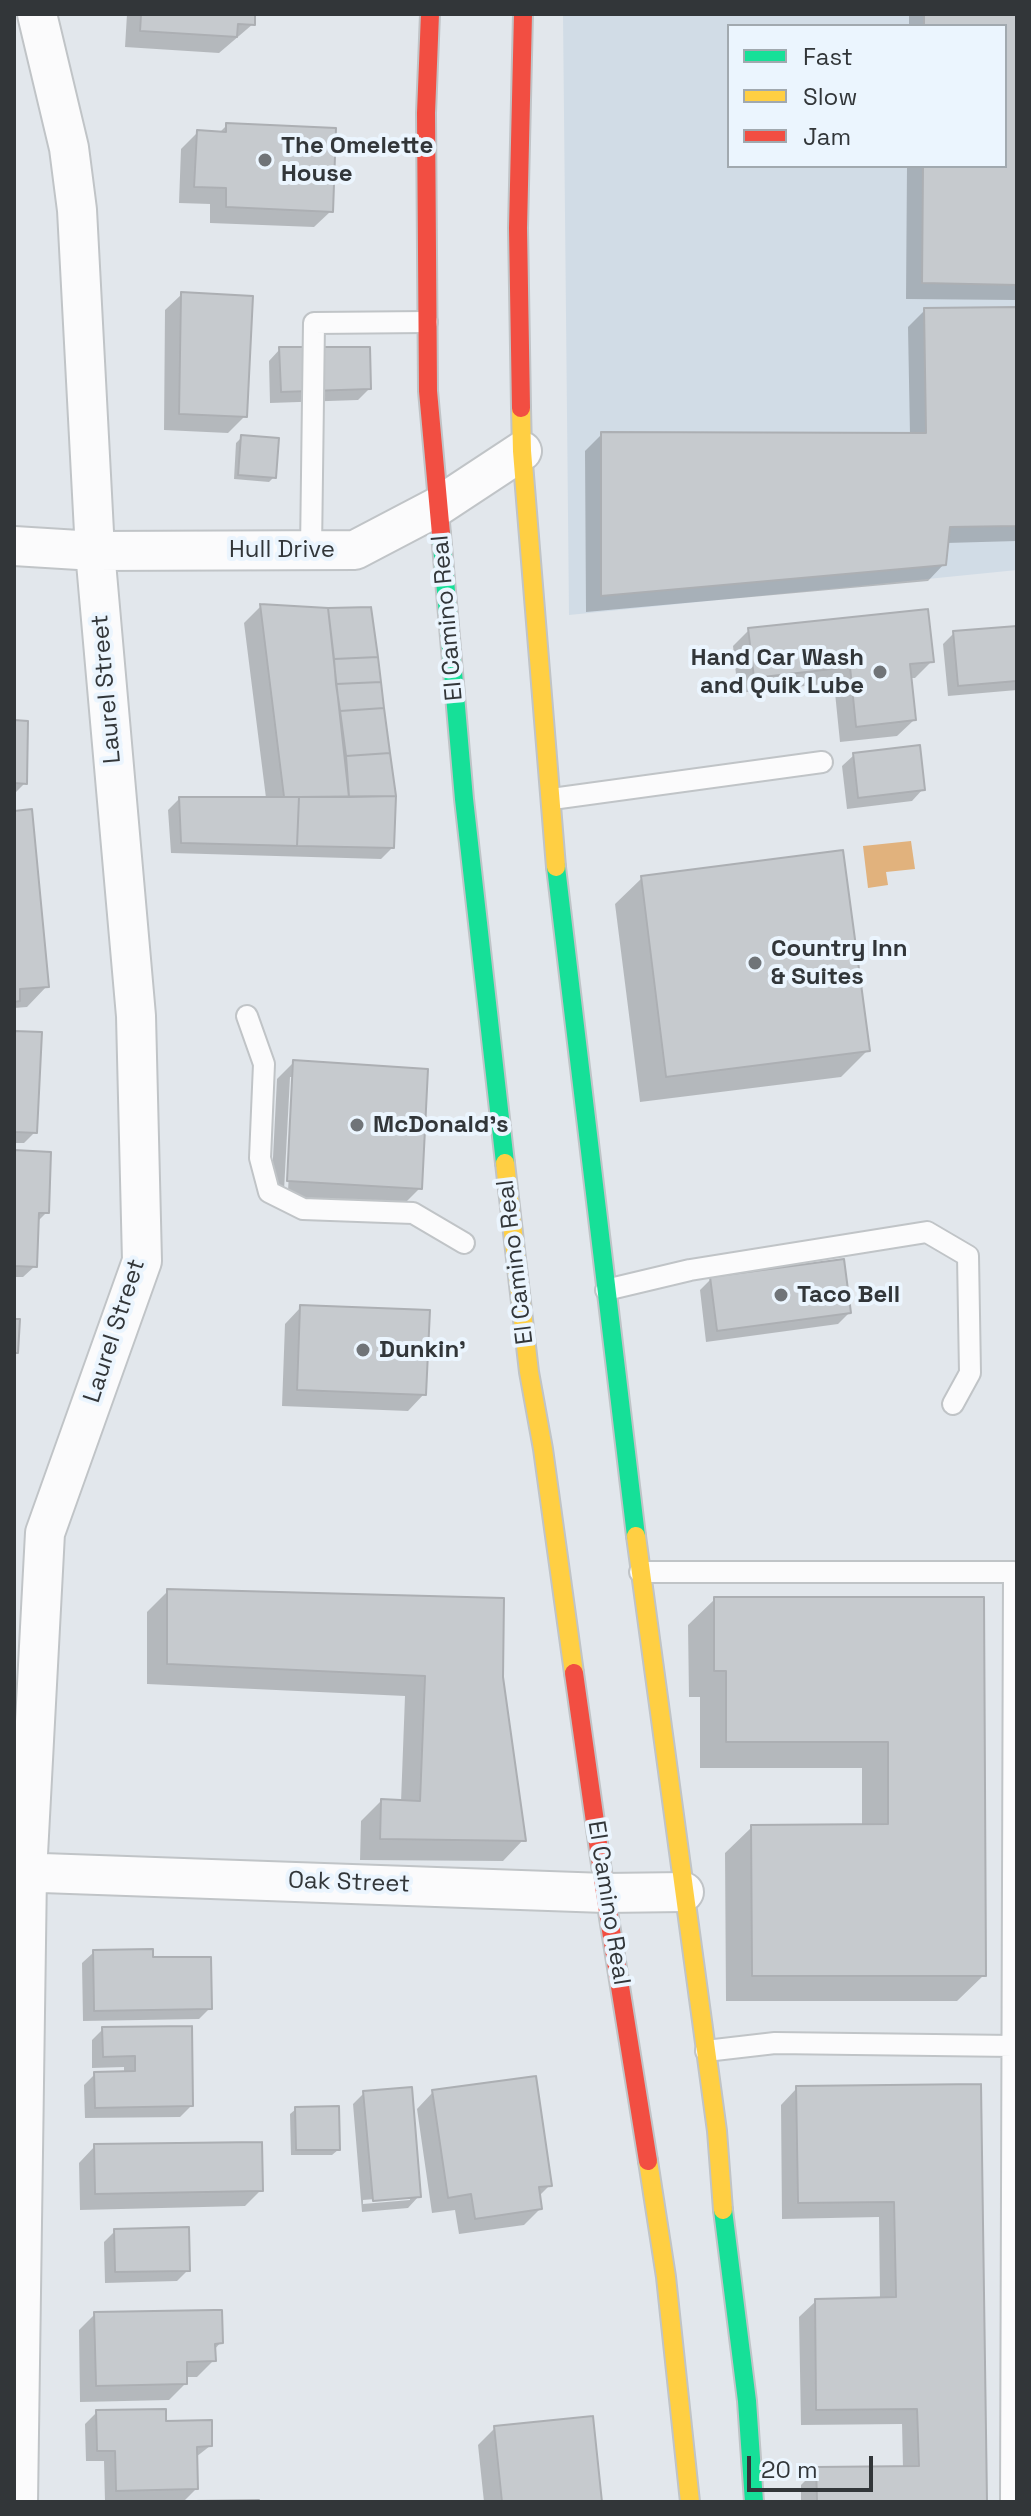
<!DOCTYPE html>
<html>
<head>
<meta charset="utf-8">
<style>
	body { margin:0 }
	#map { position:relative; width:1031px; height:2516px; overflow:hidden; background:#e2e7ec; font-family:"Space Grotesk",sans-serif }
	canvas { display:block }
	.frame { position:absolute; inset:0; border:16px solid #323639; pointer-events:none }
	.legend { position:absolute; left:727px; top:24px; width:280px; height:144px; box-sizing:border-box; background:#ebf5fe; border:2px solid #a1a9af; margin:0; padding:10px 14px; list-style:none; font-size:24px; color:#323639 }
	.legend li { display:flex; align-items:center; gap:16px; height:40px }
	.legend b { width:40px; border:2px solid #a1a9af }
	.scale { position:absolute; left:747px; top:2456px; width:126px; height:36px; box-sizing:border-box; border:4px solid #323639; border-top:0; padding-left:10px; font-size:24px; line-height:28px; white-space:nowrap; color:#323639; -webkit-text-stroke:6px #ebf5fe; paint-order:stroke }
</style>
</head>
<body>
<div id="map">
<canvas width="1031" height="2516"></canvas>
<div class="frame"></div>
<ul class="legend">
<li><b style="height:10px;background:#16e098"></b>Fast</li>
<li><b style="height:10px;background:#ffcf43"></b>Slow</li>
<li><b style="height:10px;background:#f24e42"></b>Jam</li>
</ul>
<div class="scale">20 m</div>
</div>
<script>
const g = document.querySelector('canvas').getContext('2d');
g.lineJoin = 'round';
function fill(path, color) { g.fillStyle = color; g.fill(path, 'evenodd'); }
const poly = rows => new Path2D(rows.map(r => 'M' + r).join(''));
function strokePath(path, color, width, dash) { g.strokeStyle = color; g.lineWidth = width; g.lineCap = dash ? 'butt' : 'round'; g.setLineDash(dash || []); g.stroke(path); }
function write(font, color, halo, rows, align = 'center') {
  g.font = font + ' "Space Grotesk",sans-serif'; g.lineWidth = 8; g.setLineDash([]); g.textBaseline = 'middle'; g.strokeStyle = halo; g.fillStyle = color; for (const [text, x, y, turn = 0] of rows) {
    g.save(); g.translate(x, y); g.rotate((+turn || 0) * Math.PI / 180); g.textAlign = isNaN(turn) ? turn : align; if (halo) g.strokeText(text, 0, 0); g.fillText(text, 0, 0); g.restore();
  }
}
fill(poly([
	[563,14,1017,14,1017,570,569,615],
	[729,26,1005,26,1005,166,729,166]
]), '#d1dce6');
fill(poly([
	[911,841,915,869,886,872,888,885,868,888,863,846]
]), '#e1b27d');
fill(poly([
	[127,14,253,14,253,24,219,53,125,47],
	[909,14,1017,14,1017,300,906,299,907,166,1005,166,1005,26,909,26],
	[227,125,331,211,314,227,210,223,210,204,179,203,181,149,197,133,218,134],
	[182,294,245,416,228,433,164,430,165,310],
	[1017,309,1017,541,946,543,944,564,928,581,586,612,585,451,602,434,910,435,908,327,925,310],
	[280,349,369,389,358,400,270,403,269,361],
	[242,437,274,477,269,482,234,479,236,443],
	[261,606,369,609,392,848,381,859,171,853,168,810,179,799,266,798,244,623],
	[1017,628,1017,690,948,696,943,644,954,633],
	[749,630,932,661,915,678,909,678,914,720,897,736,840,742,834,683,738,693,733,646],
	[14,722,25,783,14,794],
	[854,755,923,789,912,801,847,809,842,766],
	[14,813,47,986,27,1007,14,1008],
	[642,878,868,1050,841,1077,640,1102,615,904],
	[14,1033,35,1132,24,1143,14,1143],
	[294,1062,420,1188,403,1205,271,1197,277,1079],
	[290,1077,294,1077,288,1191,284,1191],
	[14,1152,47,1212,37,1222,35,1266,23,1277,14,1277],
	[711,1279,849,1313,838,1324,706,1342,700,1290],
	[301,1307,424,1394,408,1411,282,1406,285,1324],
	[168,1591,501,1677,523,1840,503,1861,360,1860,361,1821,381,1801,401,1802,405,1696,147,1684,147,1612],
	[715,1599,982,1599,984,1975,957,2001,726,2001,725,1853,752,1827,862,1826,862,1768,700,1768,700,1697,689,1697,688,1625],
	[94,1952,151,1959,210,2008,199,2019,83,2021,82,1963],
	[190,2028,191,2106,180,2117,85,2118,84,2085,95,2074,124,2073,124,2067,92,2068,92,2040,103,2029],
	[979,2086,985,2502,801,2502,801,2485,817,2469,903,2468,902,2424,801,2425,799,2317,816,2301,880,2300,879,2217,782,2219,781,2105,797,2088],
	[433,2092,550,2185,539,2196,540,2209,524,2225,459,2234,455,2210,432,2213,417,2109],
	[364,2093,419,2196,408,2208,362,2212,353,2104],
	[410,2196,410,2200,363,2204,363,2200],
	[296,2109,338,2150,332,2155,291,2155,290,2114],
	[95,2146,261,2190,245,2206,80,2210,79,2163],
	[115,2231,188,2270,177,2281,105,2283,104,2242],
	[95,2314,221,2342,214,2350,214,2360,197,2377,185,2377,185,2384,169,2400,80,2402,79,2330],
	[97,2412,164,2423,210,2446,196,2457,196,2489,185,2500,105,2501,104,2461,86,2461,85,2424],
	[495,2428,600,2502,484,2502,478,2445]
]), '#0003');
const building = poly([
	[141,14,255,14,255,25,238,24,237,37,140,31,141,14],
	[924,14,1017,14,1017,285,922,283,923,166,1005,166,1005,26,924,26,924,14],
	[226,123,336,128,333,212,226,207,226,188,194,187,197,130,226,132,226,123],
	[181,292,253,296,247,417,179,414,181,292],
	[1017,307,1017,526,950,527,946,565,601,596,601,432,926,433,924,308,1017,307],
	[279,347,370,347,371,389,281,392,279,347],
	[241,435,279,438,276,478,238,475,241,435],
	[260,604,328,608,349,797,284,797,260,604],
	[371,607,378,657,334,659,328,608,371,607],
	[928,609,934,662,910,664,916,720,856,727,850,667,754,678,748,628,928,609],
	[1017,626,1017,681,958,686,953,631,1017,626],
	[378,657,381,682,336,684,334,659,378,657],
	[381,682,384,708,340,711,336,684,381,682],
	[384,708,390,753,346,756,340,711,384,708],
	[14,720,28,721,27,784,14,783,14,720],
	[920,745,925,790,858,798,853,753,920,745],
	[390,753,396,796,349,797,346,756,390,753],
	[396,796,394,848,297,846,299,797,396,796],
	[179,797,299,797,297,846,181,843,179,797],
	[32,809,49,987,20,989,20,1001,14,1002,14,811,32,809],
	[843,850,870,1051,666,1077,641,876,843,850],
	[14,1031,42,1032,37,1133,14,1132,14,1031],
	[293,1060,428,1069,422,1189,287,1181,293,1060],
	[14,1150,51,1152,49,1213,39,1213,37,1267,14,1266,14,1150],
	[844,1259,851,1313,717,1331,710,1277,844,1259],
	[300,1305,430,1310,426,1395,297,1390,300,1305],
	[14,1319,20,1319,18,1353,14,1353,14,1319],
	[167,1589,504,1598,503,1677,526,1841,380,1839,381,1799,420,1801,425,1676,167,1664,167,1589],
	[714,1597,984,1597,986,1976,752,1976,751,1825,888,1824,888,1742,726,1742,726,1671,714,1671,714,1597],
	[153,1949,153,1957,211,1957,212,2009,94,2011,93,1950,153,1949],
	[192,2026,193,2106,95,2108,94,2072,135,2071,135,2056,103,2057,102,2027,192,2026],
	[536,2076,552,2186,539,2187,542,2209,475,2219,471,2194,448,2198,432,2090,536,2076],
	[981,2084,987,2502,817,2502,816,2467,919,2466,917,2409,816,2410,815,2299,896,2297,894,2202,798,2203,796,2086,981,2084],
	[412,2087,421,2197,373,2201,363,2091,412,2087],
	[339,2106,340,2150,296,2150,295,2107,339,2106],
	[262,2142,263,2191,95,2194,94,2144,262,2142],
	[189,2227,190,2271,115,2272,114,2229,189,2227],
	[215,2310,222,2310,223,2343,215,2344,216,2361,187,2362,187,2384,96,2386,94,2312,215,2310],
	[166,2409,166,2421,212,2420,212,2446,197,2447,198,2489,116,2491,115,2451,97,2451,96,2410,166,2409],
	[593,2416,602,2502,502,2502,494,2426,593,2416],
	[259,2500,259,2502,195,2501,259,2500]
]);
fill(building, '#c6cace');
strokePath(building, '#acafb3', 2);
const lane = poly([
	[311,550,314,323,427,322],
	[552,799,822,762],
	[247,1016,264,1064,260,1158,269,1192,303,1209,413,1213,464,1243],
	[606,1290,690,1270,927,1232,968,1256,970,1373,953,1404],
	[640,1572,1014,1572,1011,2502],
	[706,2051,775,2043,1013,2046]
]);
const street = poly([
	[14,546,95,551,355,550,437,507,522,451],
	[14,1872,605,1893,684,1892],
	[18,2502,27,1873,45,1533,142,1261,136,1016,95,551,77,210,69,148,37,14]
]);
const fast = poly([
	[441,534,464,799,505,1163],
	[556,867,636,1536],
	[723,2210,747,2401,754,2502]
]);
const slow = poly([
	[521,408,522,451,556,867],
	[505,1163,529,1372,543,1449,574,1673],
	[636,1536,717,2131,723,2210],
	[648,2161,666,2277,690,2502]
]);
const jam = poly([
	[430,14,426,113,428,391,441,534],
	[521,408,518,228,523,14],
	[574,1673,605,1893,648,2161]
]);
strokePath(lane, '#c0c4c7', 24);
strokePath(street, '#c0c4c7', 42);
strokePath(fast, '#c0c4c7', 22);
strokePath(slow, '#c0c4c7', 22);
strokePath(jam, '#c0c4c7', 22);
strokePath(lane, '#fbfbfc', 20);
strokePath(street, '#fbfbfc', 38);
strokePath(fast, '#16e098', 18);
strokePath(slow, '#ffcf43', 18);
strokePath(jam, '#f24e42', 18);
for (const [x, y, r, color] of [
	[265,160,8,"#707478"],
	[880,672,8,"#707478"],
	[755,963,8,"#707478"],
	[357,1125,8,"#707478"],
	[781,1295,8,"#707478"],
	[363,1350,8,"#707478"]
]) { const dot = new Path2D(); dot.arc(x, y, r, 0, 2 * Math.PI); g.fillStyle = color; g.fill(dot); strokePath(dot, '#ebf5fe', 3); }
write('bold 24px', '#323639', '#ebf5fe', [
	["The Omelette",281,146],
	["House",281,174],
	["Hand Car Wash",864,658,"right"],
	["and Quik Lube",864,686,"right"],
	["Country Inn",771,949],
	["& Suites",771,977],
	["McDonald's",373,1125],
	["Taco Bell",797,1295],
	["Dunkin'",379,1350]
], 'left');
write('24px', '#323639', '#ebf5fe', [
	["Hull Drive",282,550],
	["El Camino Real",448,618,-95],
	["Laurel Street",107,689,-95],
	["El Camino Real",516,1262,-97],
	["Laurel Street",115,1331,-72],
	["Oak Street",349,1883,2],
	["El Camino Real",608,1903,81]
]);
</script>
</body>
</html>
